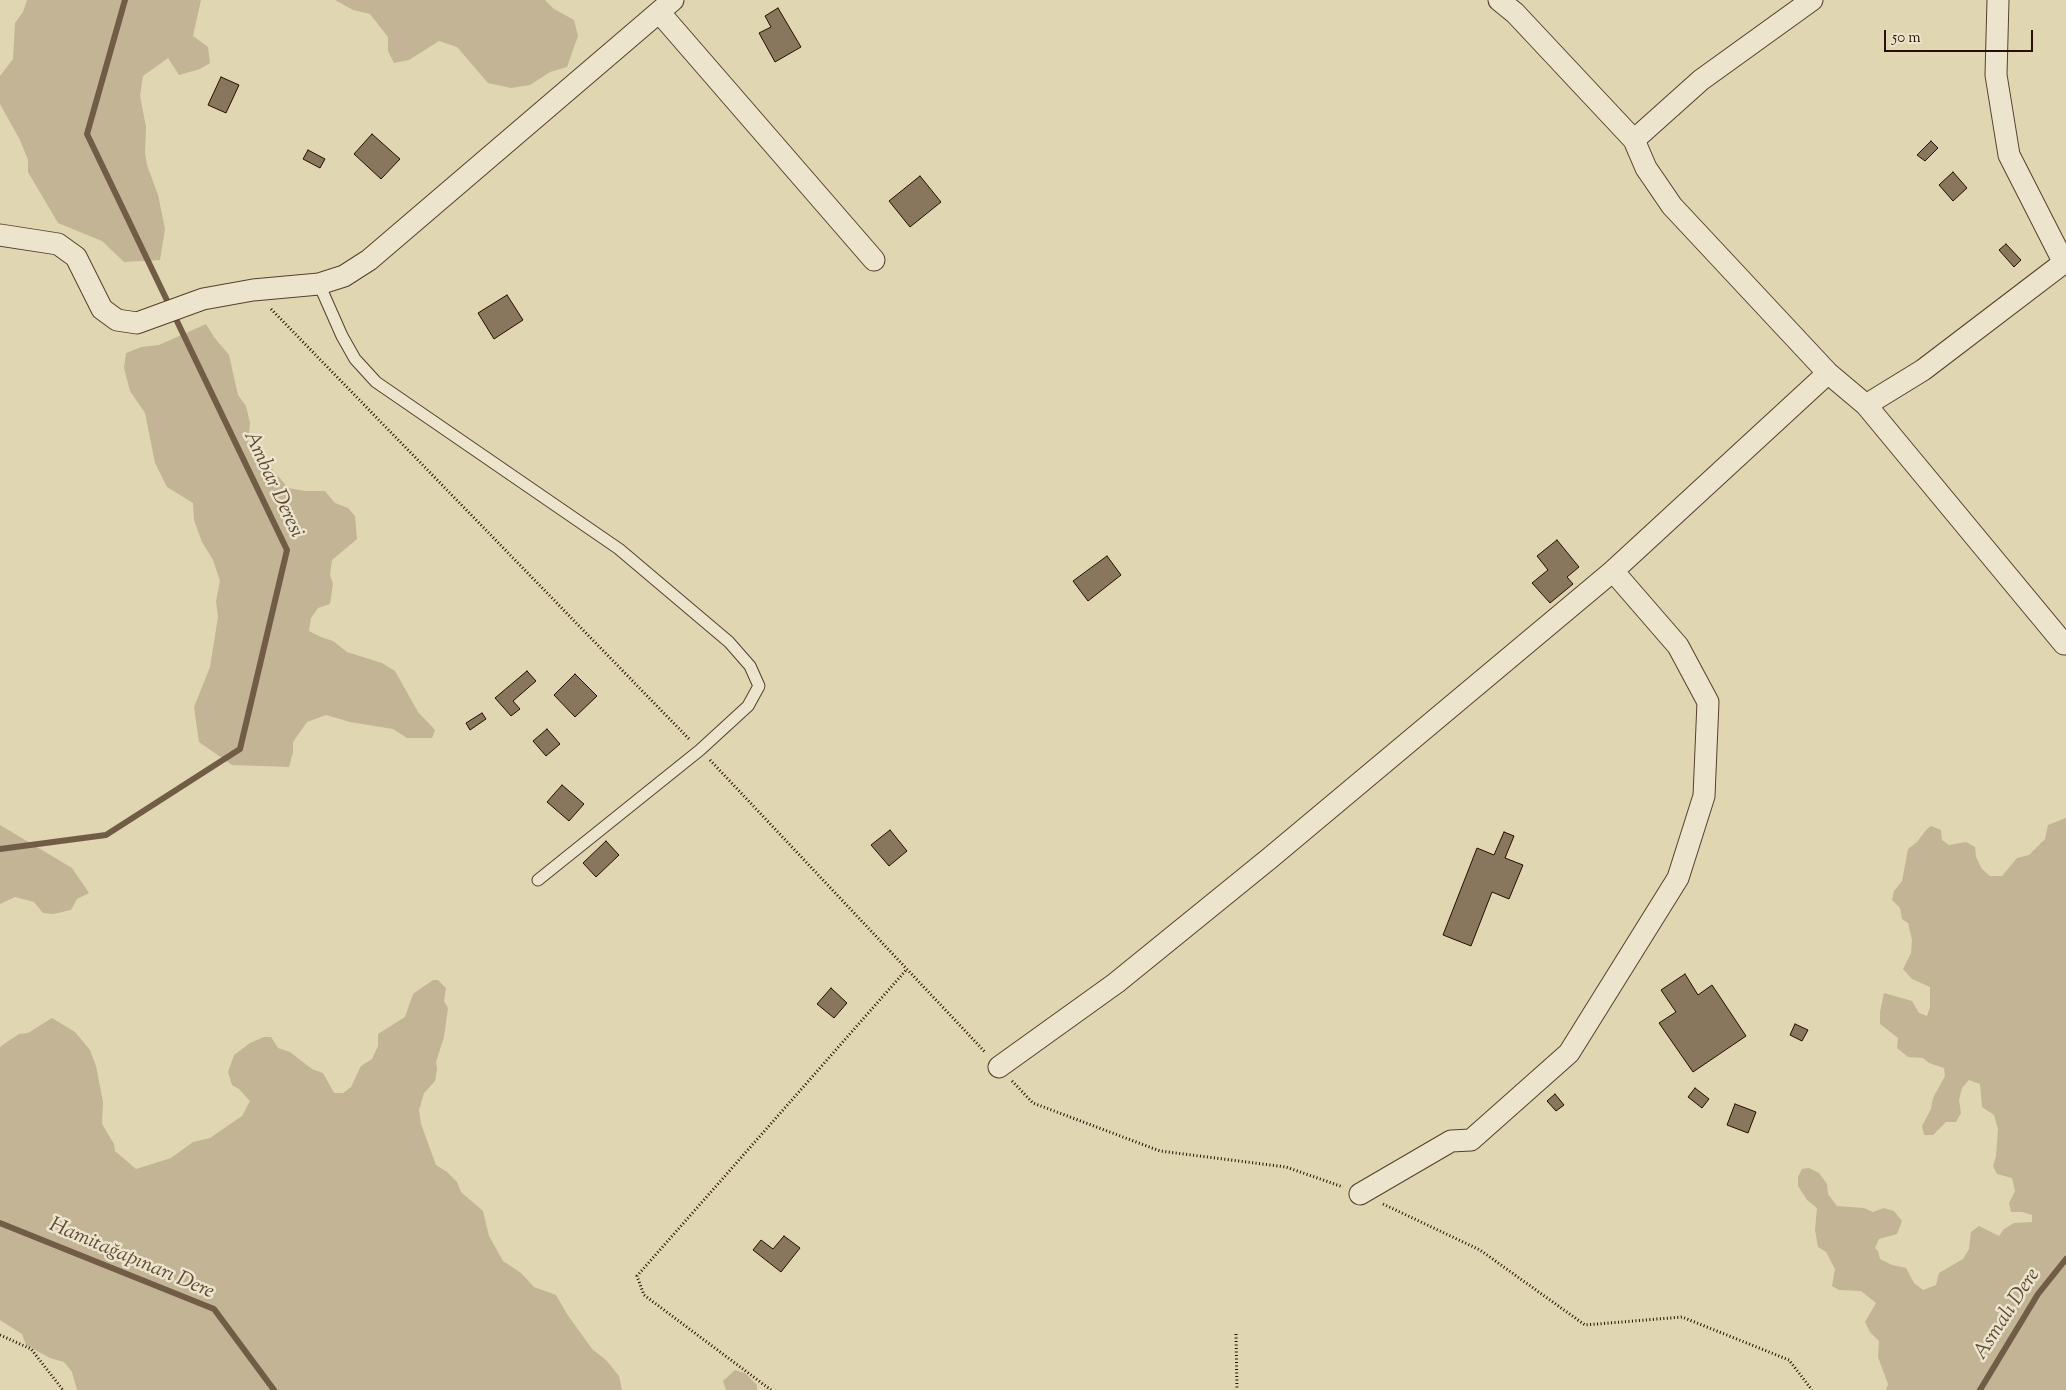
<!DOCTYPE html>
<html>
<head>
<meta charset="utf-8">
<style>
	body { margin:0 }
	#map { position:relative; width:2066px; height:1390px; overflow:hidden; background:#e1d6b2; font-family:"Sorts Mill Goudy",serif }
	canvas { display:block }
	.scale { position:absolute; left:1884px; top:30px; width:149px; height:22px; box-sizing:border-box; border:2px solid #280d00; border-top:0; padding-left:6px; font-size:15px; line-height:18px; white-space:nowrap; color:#280d00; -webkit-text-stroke:4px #ece4cd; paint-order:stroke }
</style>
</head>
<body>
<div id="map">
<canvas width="2066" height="1390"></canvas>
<div class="scale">50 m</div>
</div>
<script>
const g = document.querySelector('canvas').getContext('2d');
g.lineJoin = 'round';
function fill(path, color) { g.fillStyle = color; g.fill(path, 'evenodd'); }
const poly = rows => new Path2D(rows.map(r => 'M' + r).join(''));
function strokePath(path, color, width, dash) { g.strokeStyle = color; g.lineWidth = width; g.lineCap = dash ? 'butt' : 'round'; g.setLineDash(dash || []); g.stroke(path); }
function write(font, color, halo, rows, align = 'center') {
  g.font = font + ' "Sorts Mill Goudy",serif'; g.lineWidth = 5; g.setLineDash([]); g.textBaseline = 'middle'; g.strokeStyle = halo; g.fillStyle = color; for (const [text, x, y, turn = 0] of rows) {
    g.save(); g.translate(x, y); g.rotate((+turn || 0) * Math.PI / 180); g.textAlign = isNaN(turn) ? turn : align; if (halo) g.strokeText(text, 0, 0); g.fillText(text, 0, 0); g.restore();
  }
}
fill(poly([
	[27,0,201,0,193,36,208,47,210,63,200,69,179,75,168,58,143,76,140,96,146,127,145,152,147,165,158,195,165,229,160,260,124,262,102,241,58,223,28,172,28,160,20,140,0,104,0,76,13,59,15,23,23,12],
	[335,0,545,0,554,9,574,20,578,36,567,67,550,72,530,85,511,88,488,83,457,47,439,41,409,60,394,63,388,51,388,37,370,14,353,10],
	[206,324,214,337,229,355,238,395,246,406,250,423,248,445,270,466,288,488,305,491,325,491,335,503,348,508,355,516,357,539,332,560,330,575,333,584,330,604,318,608,311,618,309,631,321,637,333,641,347,652,382,663,395,671,418,712,435,730,432,738,407,738,393,729,350,722,326,715,307,722,293,742,293,752,289,767,232,765,199,742,194,707,210,667,218,617,216,601,220,581,213,560,202,542,194,520,193,503,167,487,155,463,145,413,130,391,124,368,126,353,141,347,159,345],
	[2066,818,2066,1390,1886,1390,1888,1384,1878,1357,1879,1341,1870,1332,1865,1322,1876,1303,1861,1291,1839,1290,1832,1286,1835,1269,1826,1252,1818,1247,1815,1230,1817,1208,1807,1200,1798,1186,1798,1177,1802,1169,1809,1168,1819,1173,1827,1184,1828,1194,1837,1206,1864,1208,1873,1212,1884,1208,1894,1211,1902,1221,1897,1234,1879,1239,1875,1248,1878,1251,1880,1259,1892,1265,1906,1268,1914,1283,1923,1290,1936,1285,1939,1273,1963,1259,1969,1249,1971,1232,1979,1226,1999,1236,2004,1229,2014,1223,2032,1222,2032,1215,2022,1212,2011,1212,2009,1203,2015,1191,2012,1178,1997,1174,1993,1166,1996,1156,1998,1129,1994,1115,1982,1107,1980,1084,1969,1080,1962,1088,1959,1100,1961,1113,1956,1122,1946,1122,1933,1135,1924,1135,1922,1126,1931,1109,1933,1098,1945,1076,1944,1068,1929,1063,1923,1058,1908,1057,1897,1048,1898,1038,1880,1024,1880,1012,1884,993,1912,1001,1919,1013,1927,1016,1930,1007,1930,987,1912,979,1903,969,1911,953,1912,940,1908,923,1902,919,1900,908,1892,900,1894,891,1902,881,1908,849,1917,842,1926,830,1931,826,1941,830,1942,840,1949,845,1966,842,1975,847,1976,857,1982,869,1990,876,2002,876,2017,858,2029,855,2045,839,2048,825],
	[0,825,72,868,89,893,77,899,71,910,53,914,43,913,34,902,15,897,0,904],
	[433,980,438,980,446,988,444,1001,448,1008,444,1037,436,1062,437,1069,435,1081,424,1093,419,1110,421,1124,436,1165,447,1172,457,1182,461,1192,483,1211,489,1236,503,1261,521,1273,534,1287,556,1295,567,1314,592,1349,606,1360,619,1376,622,1390,77,1390,72,1372,64,1362,50,1358,26,1345,22,1334,0,1320,0,1047,7,1042,19,1034,28,1033,52,1018,75,1032,90,1050,96,1066,103,1102,102,1124,114,1144,115,1151,136,1169,171,1158,193,1142,210,1138,242,1116,250,1101,239,1089,232,1085,228,1072,234,1055,250,1043,264,1037,271,1037,278,1048,290,1052,312,1069,323,1073,334,1093,343,1093,351,1087,361,1066,372,1059,378,1046,378,1034,405,1017,413,994],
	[735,1370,745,1373,757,1385,757,1390,726,1390,723,1381]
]), '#c2b494');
strokePath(poly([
	[0,849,106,835,240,749,287,550,87,134,125,0],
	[0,1223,214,1309,274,1390],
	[1980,1390,2038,1294,2066,1259]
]), '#715d46', 6);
const building = poly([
	[778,8,801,47,775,62,759,33,771,27,765,16,778,8],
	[221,77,239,85,226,113,208,105,221,77],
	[372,134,400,159,381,179,354,154,372,134],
	[1931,141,1938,148,1925,161,1917,155,1931,141],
	[308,150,325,159,320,168,303,159,308,150],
	[1953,172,1967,188,1953,201,1939,185,1953,172],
	[920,176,941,202,910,227,889,201,920,176],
	[2006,244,2021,260,2014,267,1999,250,2006,244],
	[507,295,523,320,494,339,478,313,507,295],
	[1557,540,1579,567,1567,577,1573,584,1550,603,1532,583,1548,570,1537,556,1557,540],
	[1107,556,1121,575,1088,601,1073,581,1107,556],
	[527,671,536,681,513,701,520,709,511,716,495,698,527,671],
	[575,674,597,696,575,717,554,695,575,674],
	[482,713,486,719,470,730,466,723,482,713],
	[547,729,560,744,546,756,533,741,547,729],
	[562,785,584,804,569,821,547,802,562,785],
	[890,830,907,851,889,866,871,845,890,830],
	[1504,832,1514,836,1505,858,1523,865,1509,899,1492,892,1471,946,1443,935,1477,848,1494,855,1504,832],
	[606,841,619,855,596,877,583,863,606,841],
	[1685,974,1698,995,1712,985,1746,1036,1693,1072,1659,1023,1676,1012,1661,990,1685,974],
	[831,988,847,1003,834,1018,817,1004,831,988],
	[1795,1024,1808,1030,1802,1041,1790,1035,1795,1024],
	[1695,1088,1709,1099,1702,1108,1688,1097,1695,1088],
	[1555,1094,1564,1105,1556,1111,1547,1101,1555,1094],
	[1735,1104,1756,1112,1748,1133,1727,1125,1735,1104],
	[784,1236,800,1248,781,1272,753,1250,761,1240,773,1249,784,1236]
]);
fill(building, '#88765d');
strokePath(building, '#280d00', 1);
const lane = poly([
	[319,284,342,336,355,359,376,382,619,549,729,642,750,666,759,686,748,706,700,750,538,880]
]);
const street = poly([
	[1499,0,1515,13,1634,140,1646,168,1672,206,1828,373,1866,405,2064,644,2066,644],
	[1998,0,1996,75,2009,155,2064,263],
	[659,12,874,260],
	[1634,140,1701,80,1812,0],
	[0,235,58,244,76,257,102,309,117,320,137,323,203,299,253,290,319,284,344,276,369,260,673,0],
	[1866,405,1923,370,2066,261],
	[999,1067,1116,983,1270,858,1613,571,1828,373],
	[1360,1194,1451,1141,1471,1140,1569,1053,1678,878,1704,796,1708,702,1678,646,1613,571]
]);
strokePath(lane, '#563f2c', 13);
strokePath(street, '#563f2c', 23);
strokePath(poly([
	[271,309,690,740],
	[710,760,985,1052],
	[1012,1081,1033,1103,1160,1151,1286,1167,1343,1187],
	[1383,1204,1480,1250,1585,1325,1682,1317,1789,1360,1812,1390],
	[1236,1334,1237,1390],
	[0,1335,31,1349,63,1390],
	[771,1390,644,1295,637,1276,907,969]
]), '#280d00', 3, [1, 2.5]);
strokePath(lane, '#ece4cd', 11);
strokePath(street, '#ece4cd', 21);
write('italic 21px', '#5f4935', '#ece4cd', [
	["Ambar Deresi",272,485,65],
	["Hamitağapınarı Dere",131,1260,23],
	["Asmalı Dere",2008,1315,-57]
]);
</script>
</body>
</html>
